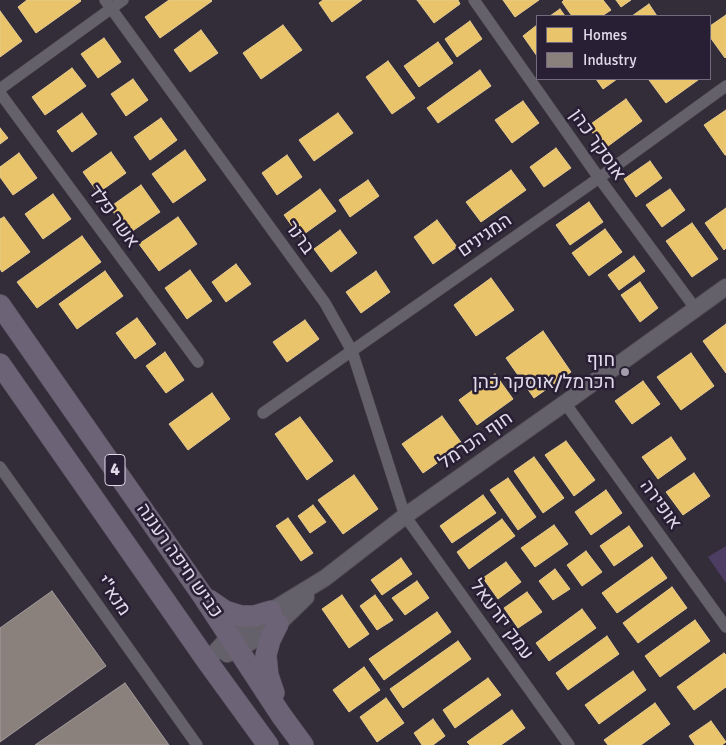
<!DOCTYPE html>
<html>
<head>
<meta charset="utf-8">
<style>
	body { margin:0 }
	#map { position:relative; width:726px; height:745px; overflow:hidden; background:#332d3a; font-family:Signika,sans-serif }
	canvas { display:block }
	.legend { position:absolute; left:536px; top:15px; width:175px; height:65px; box-sizing:border-box; background:#281f35; border:1px solid #726a7d; margin:0; padding:6px 9px; list-style:none; font-size:15px; color:#e0dae9 }
	.legend li { display:flex; align-items:center; gap:10px; height:25px }
	.legend b { width:25px; border:1px solid #726a7d }
</style>
</head>
<body>
<div id="map">
<canvas width="726" height="745"></canvas>
<ul class="legend">
<li><b style="height:14px;background:#e9c46a"></b>Homes</li>
<li><b style="height:14px;background:#8a817c"></b>Industry</li>
</ul>
</div>
<script>
const g = document.querySelector('canvas').getContext('2d');
g.lineJoin = 'round';
function fill(path, color) { g.fillStyle = color; g.fill(path, 'evenodd'); }
const poly = rows => new Path2D(rows.map(r => 'M' + r).join(''));
function strokePath(path, color, width, dash) { g.strokeStyle = color; g.lineWidth = width; g.lineCap = dash ? 'butt' : 'round'; g.setLineDash(dash || []); g.stroke(path); }
function write(font, color, halo, rows, align = 'center') {
  g.font = font + ' Signika,Heebo,sans-serif'; g.lineWidth = 5; g.setLineDash([]); g.textBaseline = 'middle'; g.strokeStyle = halo; g.fillStyle = color; for (const [text, x, y, turn = 0] of rows) {
    g.save(); g.translate(x, y); g.rotate((+turn || 0) * Math.PI / 180); g.textAlign = isNaN(turn) ? turn : align; if (halo) g.strokeText(text, 0, 0); g.fillText(text, 0, 0); g.restore();
  }
}
fill(poly([
	[726,546,726,583,708,557]
]), '#4e3d63');
const homes = poly([
	[27,0,80,0,81,1,36,33,18,7,27,0],
	[169,0,211,0,212,1,160,38,145,17,169,0],
	[323,0,362,0,332,22,319,3,323,0],
	[417,0,458,0,460,4,434,23,417,0],
	[503,0,539,0,515,17,503,0],
	[564,0,603,0,611,10,602,16,572,16,562,2,564,0],
	[616,0,631,0,621,7,616,0],
	[649,4,657,16,632,16,649,4],
	[560,9,565,16,550,16,560,9],
	[0,11,22,41,0,57,0,11],
	[726,15,726,57,725,58,710,37,710,26,726,15],
	[470,21,482,39,457,57,445,39,470,21],
	[283,25,302,50,261,79,243,53,283,25],
	[537,25,537,56,523,36,537,25],
	[201,30,218,53,190,72,174,50,201,30],
	[104,38,121,62,98,78,81,54,104,38],
	[438,42,453,63,419,87,404,66,438,42],
	[388,61,415,98,392,114,366,77,388,61],
	[72,68,86,86,45,115,32,97,72,68],
	[480,70,491,86,438,123,427,108,480,70],
	[133,79,148,100,126,116,111,94,133,79],
	[596,79,617,79,603,89,596,79],
	[651,79,697,79,698,80,666,103,649,80,651,79],
	[626,99,642,121,604,149,588,126,626,99],
	[523,101,539,123,512,143,495,120,523,101],
	[726,110,726,155,725,155,704,125,726,110],
	[82,113,97,134,72,152,57,131,82,113],
	[338,113,353,133,314,161,299,140,338,113],
	[161,118,177,140,150,160,134,137,161,118],
	[0,128,8,138,0,144,0,128],
	[556,148,571,168,544,187,530,167,556,148],
	[185,150,206,180,173,203,152,174,185,150],
	[111,152,126,173,98,193,83,172,111,152],
	[19,153,37,178,13,195,0,177,0,167,19,153],
	[287,155,302,177,277,195,262,173,287,155],
	[650,161,662,178,636,197,624,179,650,161],
	[511,170,526,190,481,222,466,202,511,170],
	[368,180,379,196,350,217,339,200,368,180],
	[141,185,160,212,128,234,110,207,141,185],
	[320,189,336,211,300,237,284,215,320,189],
	[670,189,685,210,662,227,646,205,670,189],
	[53,194,71,219,43,239,25,214,53,194],
	[589,202,603,222,570,245,556,225,589,202],
	[726,208,726,248,724,250,705,223,726,208],
	[4,217,30,252,2,272,0,269,0,219,4,217],
	[178,217,197,244,159,271,139,244,178,217],
	[437,220,457,247,433,264,414,237,437,220],
	[692,223,718,259,692,277,666,241,692,223],
	[605,229,622,252,589,276,572,253,605,229],
	[340,230,357,253,331,272,314,249,340,230],
	[82,236,101,262,37,308,17,282,82,236],
	[634,256,645,271,619,290,608,275,634,256],
	[236,264,251,284,226,302,212,282,236,264],
	[190,270,212,301,187,319,165,288,190,270],
	[105,271,123,296,77,329,59,304,105,271],
	[376,271,390,292,361,313,346,292,376,271],
	[491,278,514,310,476,336,454,305,491,278],
	[640,282,658,308,640,322,621,295,640,282],
	[137,318,156,344,135,359,116,333,137,318],
	[305,320,319,339,287,362,273,342,305,320],
	[726,324,726,373,703,341,726,324],
	[543,331,571,372,534,398,506,358,543,331],
	[165,352,184,380,166,393,146,366,165,352],
	[691,353,714,386,681,410,657,377,691,353],
	[495,374,513,399,477,425,459,400,495,374],
	[643,381,660,404,632,424,615,401,643,381],
	[212,393,230,419,188,450,169,424,212,393],
	[442,416,463,445,423,473,402,444,442,416],
	[300,417,333,461,307,480,275,434,300,417],
	[671,437,686,459,658,479,642,457,671,437],
	[566,441,595,480,574,496,545,455,566,441],
	[534,457,564,498,543,513,514,471,534,457],
	[694,473,710,496,683,515,666,492,694,473],
	[354,475,378,509,343,534,318,500,354,475],
	[508,478,536,517,518,530,490,490,508,478],
	[606,490,622,513,591,535,575,512,606,490],
	[483,495,496,513,452,543,440,526,483,495],
	[313,505,326,522,310,533,298,516,313,505],
	[288,518,313,553,301,561,276,526,288,518],
	[502,519,515,536,469,569,457,552,502,519],
	[554,525,568,544,535,567,521,548,554,525],
	[629,526,643,546,614,566,600,546,629,526],
	[586,551,602,572,582,586,567,565,586,551],
	[652,557,667,578,617,613,602,593,652,557],
	[401,558,412,574,382,595,371,580,401,558],
	[506,562,521,582,498,599,483,578,506,562],
	[555,569,570,589,553,600,539,581,555,569],
	[417,581,429,598,405,615,392,598,417,581],
	[672,587,687,608,638,643,623,623,672,587],
	[527,592,542,612,518,628,504,608,527,592],
	[342,595,369,634,349,648,322,609,342,595],
	[375,595,393,620,377,630,360,606,375,595],
	[582,609,596,628,549,661,536,643,582,609],
	[437,612,451,632,384,680,369,659,437,612],
	[695,620,710,641,660,677,645,656,695,620],
	[607,636,619,654,568,690,556,673,607,636],
	[458,641,471,659,403,708,390,689,458,641],
	[724,653,726,655,726,687,694,710,677,687,724,653],
	[364,667,380,690,349,712,333,690,364,667],
	[633,671,646,690,599,724,585,705,633,671],
	[488,678,501,695,455,728,443,710,488,678],
	[386,698,404,723,377,742,360,717,386,698],
	[655,703,670,724,641,745,608,745,604,740,655,703],
	[512,710,525,728,501,745,470,745,467,742,512,710],
	[433,719,445,736,433,745,422,745,414,733,433,719],
	[711,721,726,742,722,745,695,745,689,736,711,721]
]);
fill(homes, '#e9c46a');
strokePath(homes, '#e6cb90', 1);
const industry = poly([
	[52,591,106,666,0,742,0,628,52,591],
	[125,683,169,745,35,745,125,683]
]);
fill(industry, '#8a817c');
strokePath(industry, '#a49c9d', 1);
const street = poly([
	[105,0,325,303,352,351,405,516,569,745],
	[474,0,599,178,695,308],
	[0,89,123,0],
	[0,93,198,362],
	[565,403,726,627],
	[263,413,599,178,726,86],
	[0,467,197,745]
]);
const secondary = poly([
	[227,654,239,649,264,634,278,624,306,597],
	[207,661,230,636,325,578,405,516,565,403,726,287]
]);
const highway = poly([
	[0,305,203,596,281,715,303,745],
	[0,364,207,661,268,745],
	[209,600,225,611,241,616,254,616,271,611],
	[274,693,268,675,266,655,270,640,278,624]
]);
strokePath(street, '#4f4a55', 12);
strokePath(secondary, '#4f4a55', 18);
strokePath(highway, '#4f4a55', 22);
strokePath(street, '#65616b', 11);
strokePath(secondary, '#65616b', 16);
strokePath(highway, '#6c6376', 21);
for (const [x, y, r, color] of [
	[625,372,5,"#a39dac"]
]) { const dot = new Path2D(); dot.arc(x, y, r, 0, 2 * Math.PI); g.fillStyle = color; g.fill(dot); strokePath(dot, '#281f35', 2); }
for (const [x, y, w] of [
	[115,470,20]
]) { const box = new Path2D(); box.roundRect(x - w / 2, y - 15.5, w, 31, 4); g.fillStyle = '#281f35'; g.fill(box); strokePath(box, '#e0dae9', 1); }
write('bold 18px', '#e0dae9', null, [
	["4",115,470]
]);
write('19px', '#e0dae9', '#281f35', [
	["אוסקר כהן",597,145,55],
	["אשר פלד",113,217,54],
	["המגינים",485,236,-35],
	["ברנר",299,238,54],
	["חוף הכרמל",476,441,-35],
	["אופירה",660,505,54],
	["כביש חיפה רעננה",179,561,55],
	["מנא\"י",113,596,55],
	["עמק יזרעאל",501,620,54]
]);
write('19px', '#e0dae9', '#281f35', [
	["חוף",615,361],
	["הכרמל/אוסקר כהן",615,383]
], 'right');
</script>
</body>
</html>
